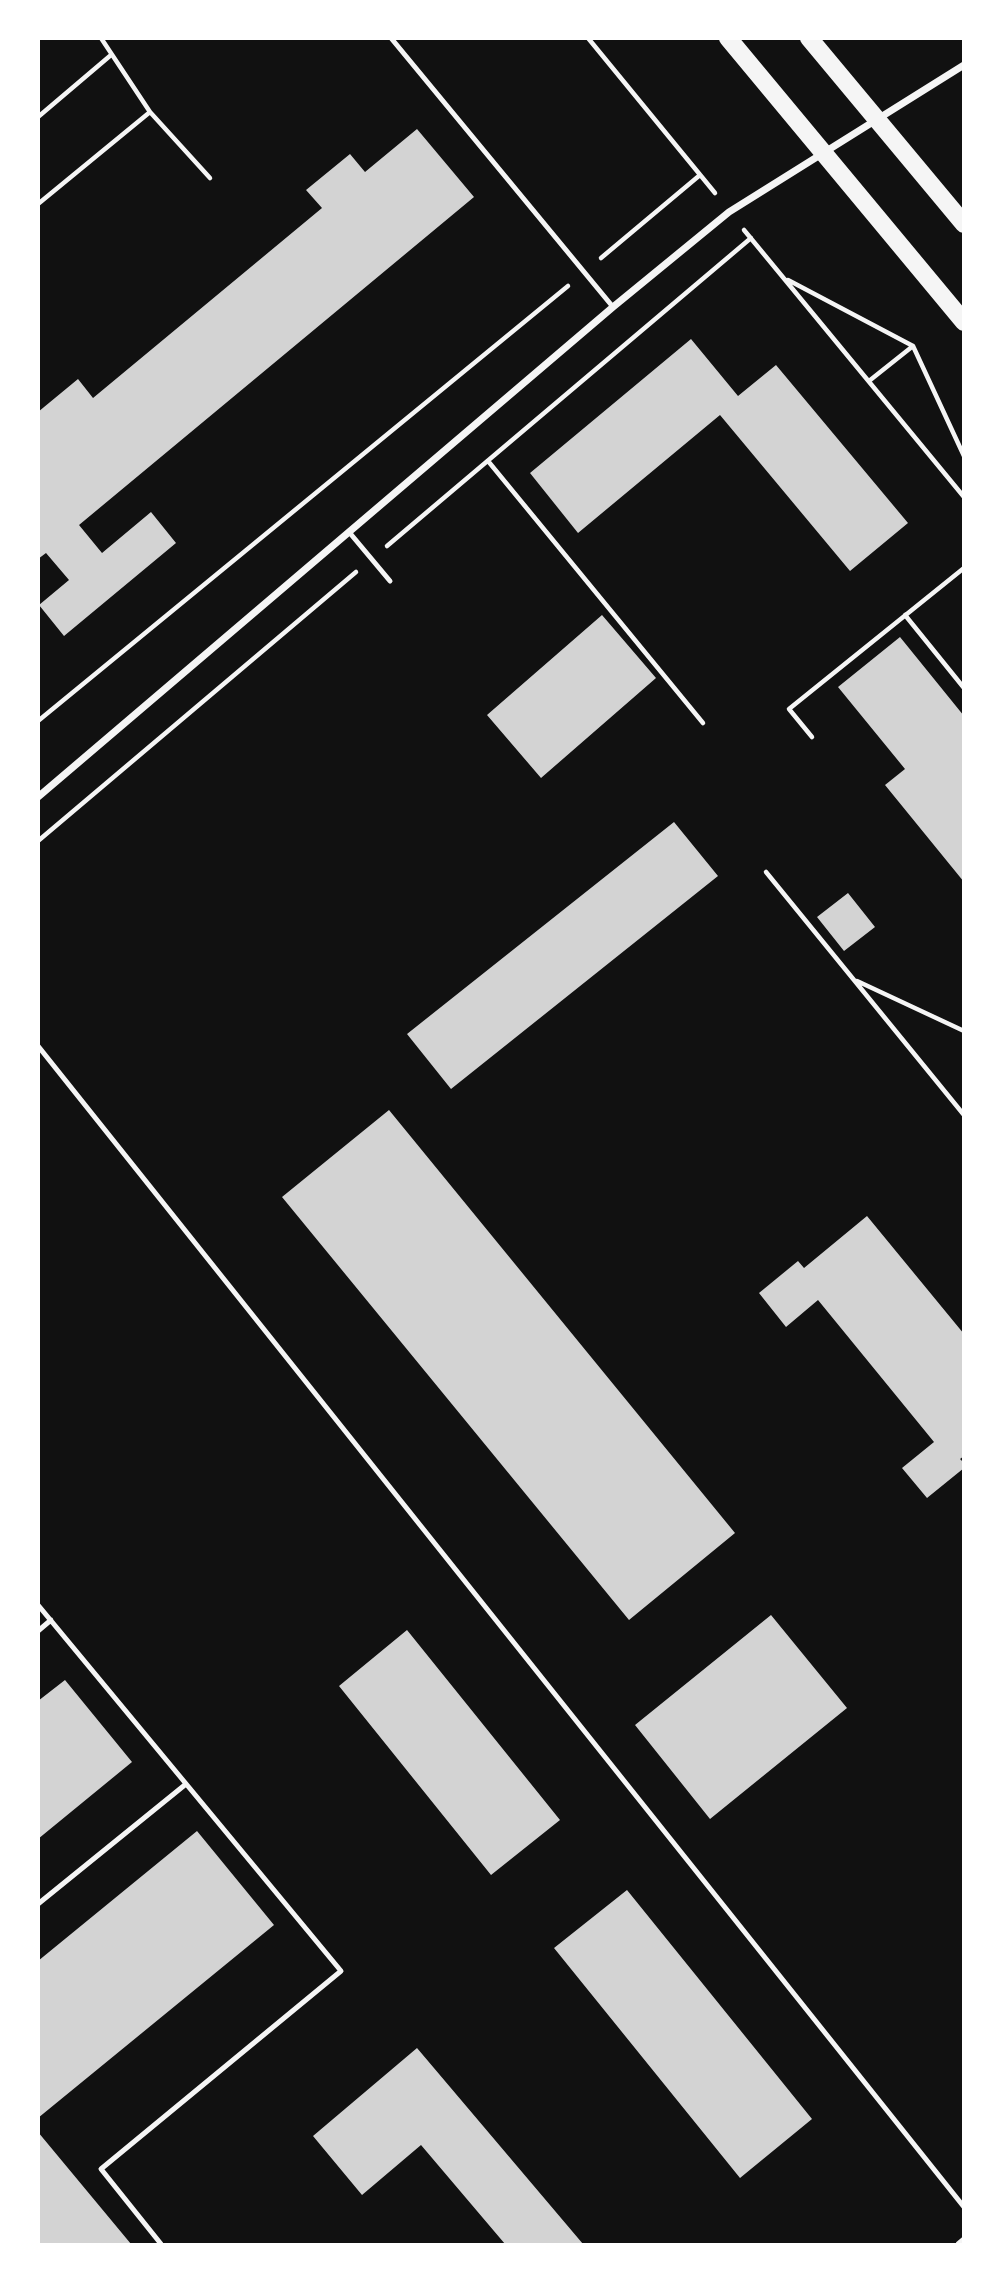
<!DOCTYPE html>
<html>
<head>
<meta charset="utf-8">
<style>
	body { margin:0 }
	#map { position:relative; width:1002px; height:2283px; overflow:hidden; background:#111; font-family:"Work Sans",sans-serif }
	canvas { display:block }
	.frame { position:absolute; inset:0; border:40px solid #fff; pointer-events:none }
</style>
</head>
<body>
<div id="map">
<canvas width="1002" height="2283"></canvas>
<div class="frame"></div>
</div>
<script>
const g = document.querySelector('canvas').getContext('2d');
g.lineJoin = 'round';
function fill(path, color) { g.fillStyle = color; g.fill(path, 'evenodd'); }
const poly = rows => new Path2D(rows.map(r => 'M' + r).join(''));
function strokePath(path, color, width, dash) { g.strokeStyle = color; g.lineWidth = width; g.lineCap = dash ? 'butt' : 'round'; g.setLineDash(dash || []); g.stroke(path); }
fill(poly([
	[417,129,474,197,79,525,102,553,151,512,176,543,64,636,39,605,69,580,46,553,38,559,38,412,78,379,93,398,322,208,306,190,350,154,365,172],
	[691,339,738,396,776,365,908,523,850,571,720,415,578,533,530,473],
	[602,615,656,678,541,778,487,715],
	[900,637,964,716,964,882,885,785,905,769,838,687],
	[674,822,718,876,451,1089,407,1034],
	[848,893,875,927,844,951,817,917],
	[389,1110,735,1533,629,1620,282,1197],
	[867,1216,964,1334,964,1456,960,1459,964,1463,964,1468,927,1498,902,1468,934,1442,818,1300,786,1327,759,1293,798,1261,804,1268],
	[771,1615,847,1708,710,1819,635,1725],
	[407,1630,560,1820,491,1875,339,1686],
	[65,1680,132,1762,38,1839,38,1701],
	[197,1831,274,1925,38,2118,38,1961],
	[627,1890,812,2119,740,2178,554,1948],
	[417,2048,583,2244,505,2244,421,2145,362,2195,313,2136],
	[38,2132,131,2244,38,2244]
]), '#d3d3d3');
strokePath(poly([
	[101,38,150,112,210,178],
	[588,38,715,193],
	[38,117,111,55],
	[38,204,150,112],
	[744,230,964,497],
	[601,258,700,175],
	[788,280,913,346,964,456],
	[869,381,913,346],
	[488,461,703,723],
	[387,546,751,238],
	[905,615,964,688],
	[38,721,568,286],
	[812,737,789,709,964,568],
	[38,841,356,572],
	[766,872,964,1115],
	[857,981,964,1031]
]), '#f5f5f5', 4.5);
strokePath(poly([
	[391,38,613,307],
	[349,532,390,581],
	[38,1046,964,2207],
	[38,1605,341,1971,101,2169,161,2244],
	[38,1631,51,1620],
	[38,1904,186,1784],
	[958,2244,964,2239]
]), '#f5f5f5', 5);
strokePath(poly([
	[38,797,613,307,729,212,964,65]
]), '#f5f5f5', 7);
strokePath(poly([
	[728,38,964,322],
	[809,38,964,224]
]), '#f5f5f5', 18);
</script>
</body>
</html>
